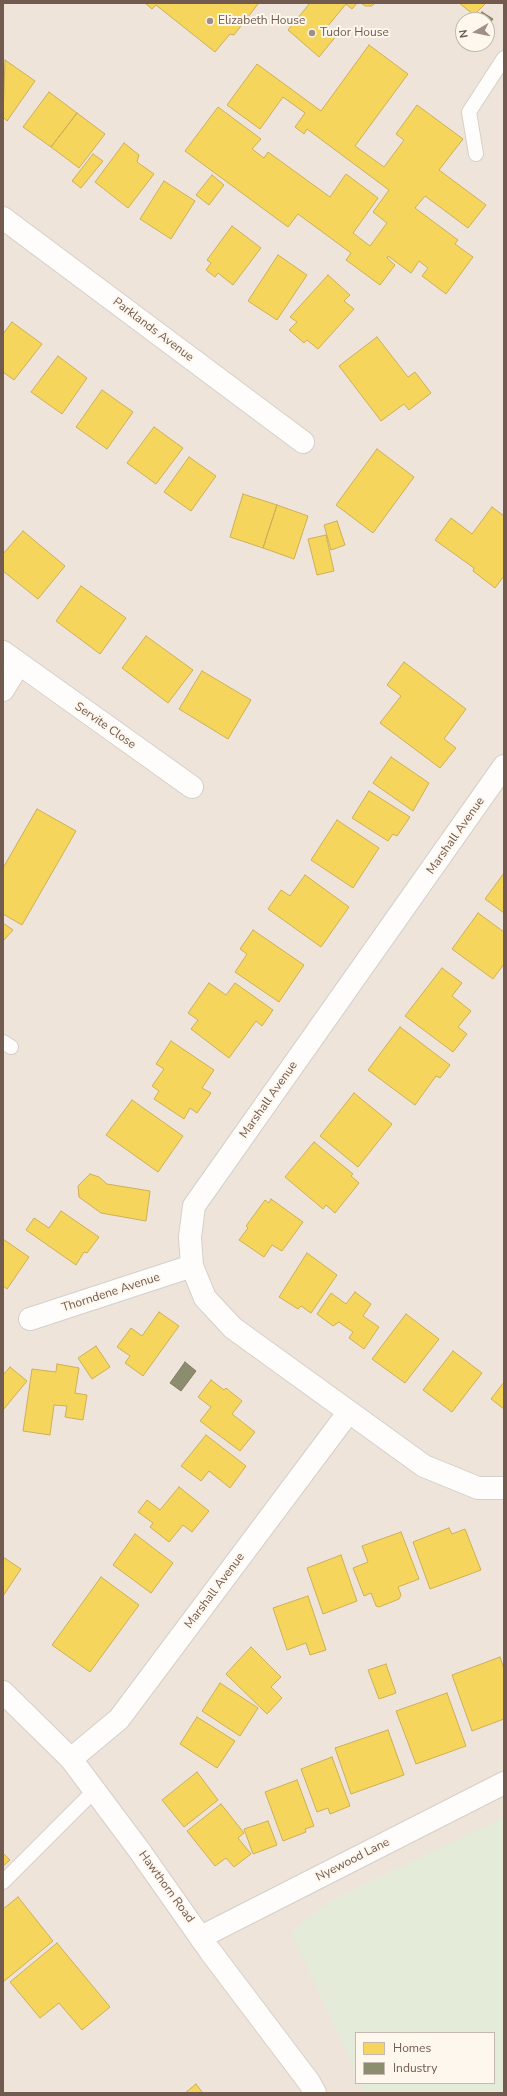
<!DOCTYPE html>
<html>
<head>
<meta charset="utf-8">
<style>
	body { margin:0 }
	#map { position:relative; width:507px; height:2096px; overflow:hidden; background:#f6f2ec; font-family:"Nunito Sans",sans-serif }
	canvas { display:block }
	.frame { position:absolute; inset:0; border:4px solid #725a4f; pointer-events:none }
	.legend { position:absolute; left:355px; top:2032px; width:140px; height:52px; box-sizing:border-box; background:#fdf7ee; border:1px solid #c5b8ae; margin:0; padding:5px 7px; list-style:none; font-size:12px; color:#725a4f }
	.legend li { display:flex; align-items:center; gap:8px; height:20px }
	.legend b { width:20px; border:1px solid #c5b8ae }
	.north { position:absolute; left:455px; top:12px; width:40px; height:40px; box-sizing:border-box; background:#fdf7ee; border:1px solid #c5b8ae; border-radius:50%; rotate:261deg; font-size:11px; font-weight:700; line-height:16px; text-align:center; color:#725a4f }
	.north::after { content:''; display:block; margin:auto; width:14px; height:18px; background:#a08f86; clip-path:polygon(50% 0,100% 100%,50% 72%,0 100%) }
</style>
</head>
<body>
<div id="map">
<canvas width="507" height="2096"></canvas>
<div class="frame"></div>
<ul class="legend">
<li><b style="height:11px;background:#f6d55c"></b>Homes</li>
<li><b style="height:11px;background:#8c8c6e"></b>Industry</li>
</ul>
<div class="north">N</div>
</div>
<script>
const g = document.querySelector('canvas').getContext('2d');
g.lineJoin = 'round';
function fill(path, color) { g.fillStyle = color; g.fill(path, 'evenodd'); }
const poly = rows => new Path2D(rows.map(r => 'M' + r).join(''));
function strokePath(path, color, width, dash) { g.strokeStyle = color; g.lineWidth = width; g.lineCap = dash ? 'butt' : 'round'; g.setLineDash(dash || []); g.stroke(path); }
function write(font, color, halo, rows, align = 'center') {
  g.font = font + ' "Nunito Sans",sans-serif'; g.lineWidth = 4; g.setLineDash([]); g.textBaseline = 'middle'; g.strokeStyle = halo; g.fillStyle = color; for (const [text, x, y, turn = 0] of rows) {
    g.save(); g.translate(x, y); g.rotate((+turn || 0) * Math.PI / 180); g.textAlign = isNaN(turn) ? turn : align; if (halo) g.strokeText(text, 0, 0); g.fillText(text, 0, 0); g.restore();
  }
}
fill(poly([
	[3,3,504,3,504,2093,3,2093],
	[463,20,487,20,487,44,463,44],
	[356,2033,494,2033,494,2083,356,2083]
]), '#eee4da');
fill(poly([
	[504,1817,504,2093,366,2093,361,2083,494,2083,494,2033,356,2033,356,2073,291,1932,328,1902]
]), '#e4ebd8');
const homes = poly([
	[145,3,256,3,258,4,234,35,230,34,215,52,156,5,152,9,145,3],
	[310,3,357,3,352,9,346,4,327,27,337,35,319,57,288,30,310,3],
	[361,3,375,3,372,6,365,6,361,3],
	[459,3,486,3,474,15,459,3],
	[369,45,408,74,355,146,384,167,404,140,396,134,417,105,463,139,439,170,486,205,468,228,425,196,415,208,458,240,455,244,473,257,446,294,422,276,428,268,419,261,411,273,388,256,387,258,395,265,380,285,346,260,351,253,298,214,288,227,185,151,218,107,261,139,252,149,264,158,268,152,330,197,346,174,378,198,353,233,370,246,387,223,373,212,389,190,307,129,304,134,295,127,305,113,283,97,260,129,227,105,257,64,321,111,369,45],
	[5,60,35,81,7,121,3,117,5,60],
	[49,92,77,113,51,147,23,127,49,92],
	[77,113,105,134,79,168,51,147,77,113],
	[124,143,139,155,137,162,154,174,128,208,95,182,124,143],
	[93,154,103,161,81,188,72,181,93,154],
	[212,175,224,185,209,205,196,195,212,175],
	[164,181,195,201,171,239,140,219,164,181],
	[232,226,261,248,233,285,218,273,215,277,206,270,211,263,207,260,232,226],
	[278,255,307,275,277,320,248,301,278,255],
	[328,275,350,295,344,301,354,309,318,349,307,340,304,343,289,330,297,322,290,317,328,275],
	[12,322,42,344,14,380,3,372,3,334,12,322],
	[377,337,408,377,415,372,431,393,409,410,404,404,381,421,339,366,377,337],
	[58,356,87,378,62,414,31,392,58,356],
	[102,390,133,412,107,449,76,427,102,390],
	[154,427,183,448,156,484,127,463,154,427],
	[377,449,414,477,373,533,336,505,377,449],
	[189,457,216,476,191,511,164,492,189,457],
	[243,494,277,505,263,548,230,537,243,494],
	[277,505,308,516,294,559,263,548,277,505],
	[492,507,504,516,504,576,495,588,473,571,474,568,435,540,451,518,472,534,492,507],
	[337,521,345,545,331,550,324,525,337,521],
	[23,531,65,566,38,599,3,571,3,554,23,531],
	[326,535,334,571,317,575,308,539,326,535],
	[81,586,126,618,100,654,56,621,81,586],
	[146,636,193,670,168,703,122,668,146,636],
	[404,662,466,709,444,739,456,748,440,768,380,723,401,696,387,685,404,662],
	[202,671,251,700,228,739,179,709,202,671],
	[391,757,429,783,413,811,373,783,391,757],
	[369,791,410,817,397,836,393,834,388,841,352,818,369,791],
	[37,809,76,831,22,925,3,914,3,868,37,809],
	[337,820,379,848,353,888,311,860,337,820],
	[504,873,504,913,485,899,504,873],
	[305,875,349,907,321,947,268,909,281,890,290,896,305,875],
	[478,913,504,932,504,964,493,979,452,949,478,913],
	[3,923,13,930,3,941,3,923],
	[253,930,304,965,279,1002,235,972,247,954,240,949,253,930],
	[442,968,462,983,452,996,471,1011,458,1027,467,1034,453,1052,405,1016,442,968],
	[209,983,226,995,235,983,273,1010,262,1026,256,1021,229,1058,191,1029,198,1020,188,1013,209,983],
	[400,1027,450,1065,440,1078,436,1076,415,1105,368,1070,400,1027],
	[171,1041,214,1070,202,1088,211,1093,197,1113,190,1108,184,1119,154,1099,159,1091,152,1086,164,1069,156,1064,171,1041],
	[354,1093,392,1124,358,1167,320,1136,354,1093],
	[132,1100,183,1136,158,1172,106,1135,132,1100],
	[314,1142,353,1174,351,1176,359,1183,335,1213,326,1205,323,1209,285,1177,314,1142],
	[90,1174,99,1177,107,1184,150,1191,146,1221,101,1213,79,1197,78,1186,90,1174],
	[271,1199,303,1222,282,1251,272,1245,264,1257,239,1240,248,1228,246,1226,265,1200,269,1203,271,1199],
	[61,1211,99,1237,87,1253,84,1252,76,1265,26,1230,34,1218,49,1228,61,1211],
	[3,1239,29,1257,7,1289,3,1286,3,1239],
	[307,1253,337,1275,311,1313,301,1306,298,1309,279,1297,307,1253],
	[355,1292,371,1304,363,1316,379,1327,364,1349,349,1338,353,1332,339,1322,333,1326,317,1314,331,1293,346,1304,355,1292],
	[159,1312,179,1326,143,1376,125,1363,130,1356,117,1347,131,1328,142,1336,159,1312],
	[406,1314,439,1339,405,1383,372,1359,406,1314],
	[96,1346,110,1367,92,1379,78,1358,96,1346],
	[453,1351,482,1373,452,1412,423,1390,453,1351],
	[57,1364,79,1368,75,1393,87,1395,83,1420,65,1417,67,1406,54,1405,50,1435,23,1431,32,1369,56,1372,57,1364],
	[10,1367,27,1381,3,1410,3,1375,10,1367],
	[211,1380,224,1390,226,1388,242,1401,232,1414,255,1432,240,1451,200,1421,211,1407,198,1397,211,1380],
	[504,1382,504,1409,491,1399,504,1382],
	[206,1435,246,1466,230,1488,209,1471,201,1481,181,1466,206,1435],
	[179,1487,209,1511,192,1532,183,1525,169,1542,150,1527,153,1523,138,1512,147,1500,160,1510,179,1487],
	[449,1528,452,1534,465,1529,481,1570,430,1589,413,1542,449,1528],
	[401,1532,419,1579,398,1587,401,1595,399,1599,379,1607,376,1606,371,1593,364,1596,353,1568,368,1562,362,1546,401,1532],
	[135,1534,173,1563,151,1593,113,1565,135,1534],
	[341,1555,357,1601,323,1614,307,1568,341,1555],
	[3,1557,21,1569,3,1596,3,1557],
	[101,1577,139,1605,90,1672,52,1645,101,1577],
	[308,1596,326,1650,310,1655,306,1643,287,1650,273,1608,308,1596],
	[251,1647,281,1677,271,1687,282,1698,267,1714,226,1674,251,1647],
	[500,1657,504,1669,504,1719,472,1731,452,1675,500,1657],
	[386,1664,396,1693,379,1699,368,1670,386,1664],
	[220,1683,258,1708,240,1736,202,1711,220,1683],
	[447,1693,466,1746,416,1764,396,1711,447,1693],
	[197,1717,235,1741,217,1768,180,1744,197,1717],
	[388,1730,404,1775,351,1794,335,1748,388,1730],
	[332,1757,350,1806,330,1814,328,1808,317,1812,301,1769,332,1757],
	[197,1772,218,1800,184,1827,162,1800,197,1772],
	[297,1780,314,1826,305,1829,306,1832,283,1841,265,1792,297,1780],
	[221,1804,244,1833,238,1838,251,1854,234,1867,226,1858,215,1866,187,1831,221,1804],
	[268,1821,277,1845,253,1854,244,1829,268,1821],
	[3,1853,10,1860,3,1866,3,1853],
	[18,1897,53,1941,3,1982,3,1909,18,1897],
	[57,1943,110,2007,82,2030,59,2003,40,2018,10,1982,57,1943],
	[196,2084,203,2093,185,2093,196,2084]
]);
fill(homes, '#f6d55c');
strokePath(homes, '#ceb058', 1);
const industry = poly([
	[482,12,493,19,487,27,487,20,476,20,482,12],
	[185,1362,196,1371,181,1391,170,1383,185,1362]
]);
fill(industry, '#8c8c6e');
strokePath(industry, '#847d65', 1);
const lane = poly([
	[476,154,469,112,504,58],
	[3,1042,11,1047],
	[3,1882,95,1790]
]);
const street = poly([
	[3,218,303,442],
	[3,652,192,787],
	[3,690,19,664],
	[504,766,194,1206,190,1237,192,1266,205,1298,233,1328,424,1466,478,1488,504,1488],
	[30,1319,192,1266],
	[71,1759,119,1719,348,1413],
	[201,1937,504,1783]
]);
const secondary = poly([
	[3,1692,71,1759,139,1850,210,1951,309,2082,315,2093]
]);
strokePath(lane, '#d5cfca', 16);
strokePath(street, '#d5cfca', 24);
strokePath(secondary, '#d6cfca', 24);
strokePath(lane, '#fefdfc', 14);
strokePath(street, '#fefdfc', 22);
strokePath(secondary, '#fefdfc', 22);
for (const [x, y, r, color] of [
	[210,21,4,"#a08f86"],
	[312,33,4,"#a08f86"]
]) { const dot = new Path2D(); dot.arc(x, y, r, 0, 2 * Math.PI); g.fillStyle = color; g.fill(dot); strokePath(dot, '#fdf7ee', 1.5); }
write('12px', '#725a4f', '#fdf7ee', [
	["Elizabeth House",218,21],
	["Tudor House",320,33]
], 'left');
write('12px', '#725a4f', '#fdf7ee', [
	["Parklands Avenue",153,330,37],
	["Servite Close",105,726,35],
	["Marshall Avenue",456,836,-55],
	["Marshall Avenue",269,1100,-55],
	["Thorndene Avenue",111,1293,-18],
	["Marshall Avenue",215,1591,-53],
	["Nyewood Lane",353,1860,-27],
	["Hawthorn Road",166,1887,54]
]);
</script>
</body>
</html>
